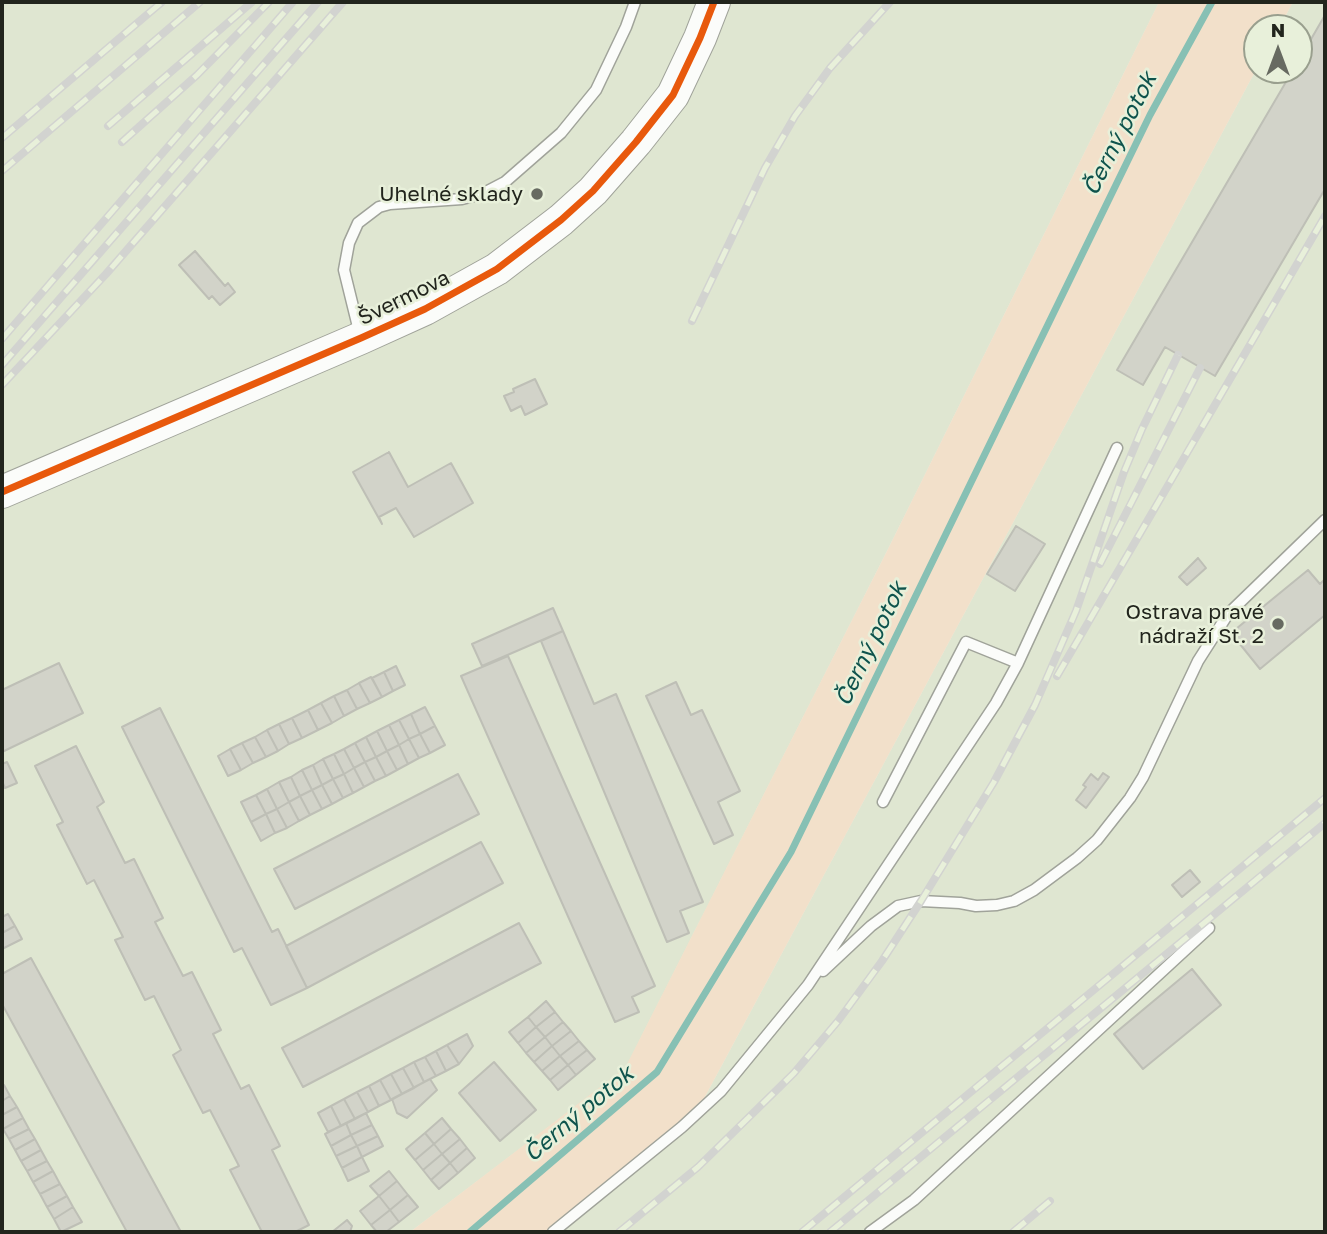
<!DOCTYPE html>
<html>
<head>
<meta charset="utf-8">
<style>
	body { margin:0 }
	#map { position:relative; width:1327px; height:1234px; overflow:hidden; background:#e7ebdf; font-family:"Golos Text",sans-serif }
	canvas { display:block }
	.frame { position:absolute; inset:0; border:4px solid #22251d; pointer-events:none }
	.north { position:absolute; left:1243px; top:14px; width:70px; height:70px; box-sizing:border-box; background:#e8f0da; border:2px solid #999f8e; border-radius:50%; rotate:0deg; font-size:19px; font-weight:700; line-height:28px; text-align:center; color:#22251d }
	.north::after { content:''; display:block; margin:auto; width:24px; height:32px; background:#676a61; clip-path:polygon(50% 0,100% 100%,50% 72%,0 100%) }
</style>
</head>
<body>
<div id="map">
<canvas width="1327" height="1234"></canvas>
<div class="frame"></div>
<div class="north">N</div>
</div>
<script>
const g = document.querySelector('canvas').getContext('2d');
g.lineJoin = 'round';
function fill(path, color) { g.fillStyle = color; g.fill(path, 'evenodd'); }
const poly = rows => new Path2D(rows.map(r => 'M' + r).join(''));
function strokePath(path, color, width, dash) { g.strokeStyle = color; g.lineWidth = width; g.lineCap = dash ? 'butt' : 'round'; g.setLineDash(dash || []); g.stroke(path); }
function write(font, color, halo, rows, align = 'center') {
  g.font = font + ' "Golos Text",sans-serif'; g.lineWidth = 5; g.setLineDash([]); g.textBaseline = 'middle'; g.strokeStyle = halo; g.fillStyle = color; for (const [text, x, y, turn = 0] of rows) {
    g.save(); g.translate(x, y); g.rotate((+turn || 0) * Math.PI / 180); g.textAlign = isNaN(turn) ? turn : align; if (halo) g.strokeText(text, 0, 0); g.fillText(text, 0, 0); g.restore();
  }
}
fill(poly([
	[2,2,1159,2,888,549,625,1069,410,1232,2,1232],
	[1293,2,1325,2,1325,1232,550,1232,700,1106,1257,68,1257,70,1299,70,1299,28,1279,28]
]), '#dfe6d1');
fill(poly([
	[1159,2,1293,2,1279,28,1257,28,1257,68,700,1106,550,1232,410,1232,625,1068,888,549]
]), '#f2e0ca');
strokePath(poly([
	[470,1232,657,1072,791,852,1150,115,1212,2]
]), '#87c0b4', 7);
const building = poly([
	[1325,15,1325,189,1215,376,1165,347,1143,385,1117,370,1293,70,1299,70,1299,60,1325,15],
	[195,251,225,286,228,283,235,292,220,305,212,296,209,299,179,265,195,251],
	[535,379,547,404,525,415,521,406,511,411,504,396,514,392,513,389,535,379],
	[389,452,408,487,451,463,473,503,414,537,396,508,379,517,382,524,353,472,389,452],
	[1016,526,1045,544,1015,591,987,574,1016,526],
	[1198,558,1206,568,1187,585,1179,577,1198,558],
	[1308,570,1320,584,1325,579,1325,615,1260,669,1231,633,1308,570],
	[553,608,563,631,482,666,472,644,553,608],
	[563,631,594,704,616,694,703,902,680,911,689,933,667,942,541,641,563,631],
	[508,656,655,986,632,997,639,1012,615,1022,461,676,508,656],
	[59,663,83,713,2,752,2,690,59,663],
	[396,666,405,685,393,691,384,672,396,666],
	[384,672,393,691,382,697,372,678,384,672],
	[371,677,382,697,370,703,359,683,371,677],
	[676,682,691,715,702,710,740,791,718,802,733,835,714,844,646,696,676,682],
	[359,683,370,703,357,709,347,690,359,683],
	[347,690,357,709,344,716,334,696,347,690],
	[334,696,344,716,332,723,321,703,334,696],
	[321,703,332,723,318,730,308,710,321,703],
	[425,707,435,726,420,734,411,714,425,707],
	[160,708,272,932,278,929,307,988,271,1005,242,948,234,952,122,727,160,708],
	[308,710,318,730,302,738,292,718,308,710],
	[411,714,420,734,409,739,399,720,411,714],
	[292,718,302,738,289,744,279,724,292,718],
	[399,720,409,739,399,745,389,725,399,720],
	[279,724,289,744,278,751,267,730,279,724],
	[389,725,399,745,387,751,377,731,389,725],
	[435,726,445,745,430,753,420,734,435,726],
	[267,730,278,751,266,757,255,737,267,730],
	[377,731,387,751,376,757,366,737,377,731],
	[420,734,430,753,419,758,409,739,420,734],
	[255,737,266,757,253,763,242,743,255,737],
	[366,737,376,757,365,762,355,743,366,737],
	[409,739,419,758,408,764,399,745,409,739],
	[242,743,253,763,241,770,230,749,242,743],
	[355,743,365,762,354,768,344,749,355,743],
	[399,745,408,764,397,770,387,751,399,745],
	[76,746,104,802,97,807,125,863,134,859,163,918,155,922,183,976,192,972,221,1030,213,1034,241,1089,249,1085,280,1146,272,1150,309,1225,295,1232,262,1232,230,1170,239,1166,210,1110,203,1113,173,1055,181,1050,154,996,145,1000,115,940,123,937,94,880,87,884,57,825,63,822,35,766,76,746],
	[230,749,241,770,228,776,218,756,230,749],
	[344,749,354,768,344,774,334,754,344,749],
	[387,751,397,770,386,776,376,757,387,751],
	[334,754,344,774,333,779,323,759,334,754],
	[376,757,386,776,375,781,365,762,376,757],
	[323,759,333,779,322,785,313,765,323,759],
	[7,762,17,783,5,788,2,781,2,764,7,762],
	[365,762,375,781,364,787,354,768,365,762],
	[313,765,322,785,312,790,302,770,313,765],
	[354,768,364,787,353,793,344,774,354,768],
	[302,770,312,790,300,796,291,777,302,770],
	[1103,773,1109,777,1086,808,1076,800,1086,787,1083,785,1091,774,1098,780,1103,773],
	[344,774,353,793,343,798,333,779,344,774],
	[458,774,479,814,295,909,274,869,458,774],
	[291,777,300,796,289,802,279,782,291,777],
	[333,779,343,798,332,804,322,785,333,779],
	[279,782,289,802,277,809,267,789,279,782],
	[322,785,332,804,322,809,312,790,322,785],
	[267,789,277,809,266,814,256,795,267,789],
	[312,790,322,809,310,815,300,796,312,790],
	[256,795,266,814,251,822,241,802,256,795],
	[300,796,310,815,299,821,289,802,300,796],
	[289,802,299,821,287,828,277,809,289,802],
	[277,809,287,828,275,833,266,814,277,809],
	[266,814,275,833,261,841,251,822,266,814],
	[481,842,503,883,307,988,286,946,481,842],
	[1190,870,1200,882,1182,897,1172,885,1190,870],
	[8,914,15,926,2,933,2,917,8,914],
	[519,923,541,963,303,1087,282,1048,519,923],
	[15,926,22,939,2,949,2,933,15,926],
	[31,958,181,1232,127,1232,2,1004,2,974,31,958],
	[1192,969,1221,1005,1143,1069,1114,1034,1192,969],
	[546,1001,555,1012,536,1027,528,1017,546,1001],
	[555,1012,563,1022,545,1037,536,1027,555,1012],
	[528,1017,536,1027,518,1043,509,1032,528,1017],
	[563,1022,571,1031,552,1046,545,1037,563,1022],
	[536,1027,545,1037,526,1053,518,1043,536,1027],
	[571,1031,579,1041,560,1056,552,1046,571,1031],
	[467,1034,473,1046,459,1064,447,1045,467,1034],
	[545,1037,552,1046,534,1062,526,1053,545,1037],
	[579,1041,587,1050,568,1065,560,1056,579,1041],
	[447,1045,459,1064,446,1071,436,1051,447,1045],
	[552,1046,560,1056,542,1071,534,1062,552,1046],
	[587,1050,595,1059,576,1075,568,1065,587,1050],
	[436,1051,446,1071,436,1076,425,1057,436,1051],
	[560,1056,568,1065,550,1080,542,1071,560,1056],
	[425,1057,436,1076,424,1082,414,1062,425,1057],
	[414,1062,424,1082,414,1088,403,1068,414,1062],
	[494,1062,536,1110,500,1141,459,1093,494,1062],
	[568,1065,576,1075,558,1090,550,1080,568,1065],
	[403,1068,414,1088,402,1094,391,1074,403,1068],
	[391,1074,402,1094,391,1100,380,1080,391,1074],
	[430,1079,437,1090,407,1118,397,1113,392,1099,430,1079],
	[380,1080,391,1100,379,1106,369,1086,380,1080],
	[4,1085,10,1096,2,1101,2,1086,4,1085],
	[369,1086,379,1106,368,1112,357,1092,369,1086],
	[357,1092,368,1112,355,1119,344,1099,357,1092],
	[10,1096,17,1107,2,1115,2,1101,10,1096],
	[344,1099,355,1119,341,1126,331,1106,344,1099],
	[331,1106,341,1126,328,1132,318,1113,331,1106],
	[17,1107,23,1118,3,1129,2,1115,17,1107],
	[366,1113,372,1125,351,1135,346,1123,366,1113],
	[23,1118,29,1129,9,1139,3,1129,23,1118],
	[442,1118,451,1129,434,1144,425,1133,442,1118],
	[346,1123,351,1135,331,1146,325,1134,346,1123],
	[372,1125,378,1136,357,1146,351,1135,372,1125],
	[29,1129,35,1139,15,1150,9,1139,29,1129],
	[451,1129,460,1139,442,1154,434,1144,451,1129],
	[425,1133,434,1144,415,1160,406,1149,425,1133],
	[351,1135,357,1146,336,1156,331,1146,351,1135],
	[378,1136,383,1146,362,1157,357,1146,378,1136],
	[35,1139,41,1150,21,1161,15,1150,35,1139],
	[460,1139,467,1148,450,1163,442,1154,460,1139],
	[434,1144,442,1154,423,1170,415,1160,434,1144],
	[357,1146,362,1157,342,1168,336,1156,357,1146],
	[467,1148,475,1158,458,1173,450,1163,467,1148],
	[41,1150,47,1161,27,1171,21,1161,41,1150],
	[442,1154,450,1163,431,1180,423,1170,442,1154],
	[362,1157,369,1171,348,1181,342,1168,362,1157],
	[47,1161,53,1171,33,1182,27,1171,47,1161],
	[450,1163,458,1173,439,1189,431,1180,450,1163],
	[53,1171,60,1184,40,1194,33,1182,53,1171],
	[389,1171,397,1181,379,1196,370,1186,389,1171],
	[397,1181,408,1195,390,1210,379,1196,397,1181],
	[60,1184,67,1196,47,1207,40,1194,60,1184],
	[408,1195,418,1207,399,1222,390,1210,408,1195],
	[67,1196,73,1207,54,1219,47,1207,67,1196],
	[379,1196,390,1210,371,1225,360,1211,379,1196],
	[73,1207,82,1222,61,1232,54,1219,73,1207],
	[390,1210,399,1222,386,1232,377,1232,371,1225,390,1210],
	[347,1220,352,1226,350,1232,332,1232,347,1220]
]);
fill(building, '#d2d3c9');
strokePath(building, '#bebfb6', 2);
const lane = poly([
	[360,335,344,270,349,243,358,223,379,207,390,204,462,199,482,194,505,182,561,133,596,90,626,27,635,2],
	[883,802,966,642,1018,663],
	[823,971,871,926,898,906,921,901,960,903,976,906,997,905,1014,901,1034,890,1077,858,1097,840,1130,798,1143,777,1198,661,1228,614,1325,520],
	[553,1232,682,1127,721,1091,808,985,996,703,1018,663,1117,448],
	[870,1232,914,1200,1209,928]
]);
const secondary = poly([
	[2,492,361,338,425,309,497,269,561,220,593,191,636,142,673,95,700,38,714,2]
]);
strokePath(lane, '#a0a39a', 13);
strokePath(secondary, '#a0a39a', 34);
strokePath(lane, '#fbfcfa', 10);
strokePath(secondary, '#fbfcfa', 32);
const rail = poly([
	[108,126,252,2],
	[2,138,162,2],
	[122,142,197,75,269,2],
	[2,171,200,2],
	[692,321,765,168,795,116,830,68,890,2],
	[2,339,293,2],
	[2,365,318,2],
	[2,385,106,274,343,2],
	[1100,564,1200,368],
	[1057,676,1325,216],
	[619,1232,698,1167,794,1073,838,1021,882,961,921,901,994,782,1035,705,1076,611,1124,472,1142,429,1178,355],
	[802,1232,1325,798],
	[830,1232,1325,823],
	[1013,1232,1050,1201]
]);
strokePath(rail, '#d2d3d0', 8);
strokePath(rail, '#e8f0da', 5, [16]);
strokePath(poly([
	[2,492,361,338,425,309,497,269,561,220,593,191,636,142,673,95,700,38,714,2]
]), '#e8590c', 7);
for (const [x, y, r, color] of [
	[537,194,7,"#676a61"],
	[1278,624,7,"#676a61"]
]) { const dot = new Path2D(); dot.arc(x, y, r, 0, 2 * Math.PI); g.fillStyle = color; g.fill(dot); strokePath(dot, '#e8f0da', 2.5); }
write('21px', '#22251d', '#e8f0da', [
	["Uhelné sklady",523,194],
	["Ostrava pravé",1264,612],
	["nádraží St. 2",1264,636]
], 'right');
write('21px', '#22251d', '#e8f0da', [
	["Švermova",404,298,-26]
]);
write('italic 23px', '#0e534c', '#e8f0da', [
	["Černý potok",1120,134,-63],
	["Černý potok",871,644,-64],
	["Černý potok",579,1114,-40]
]);
</script>
</body>
</html>
